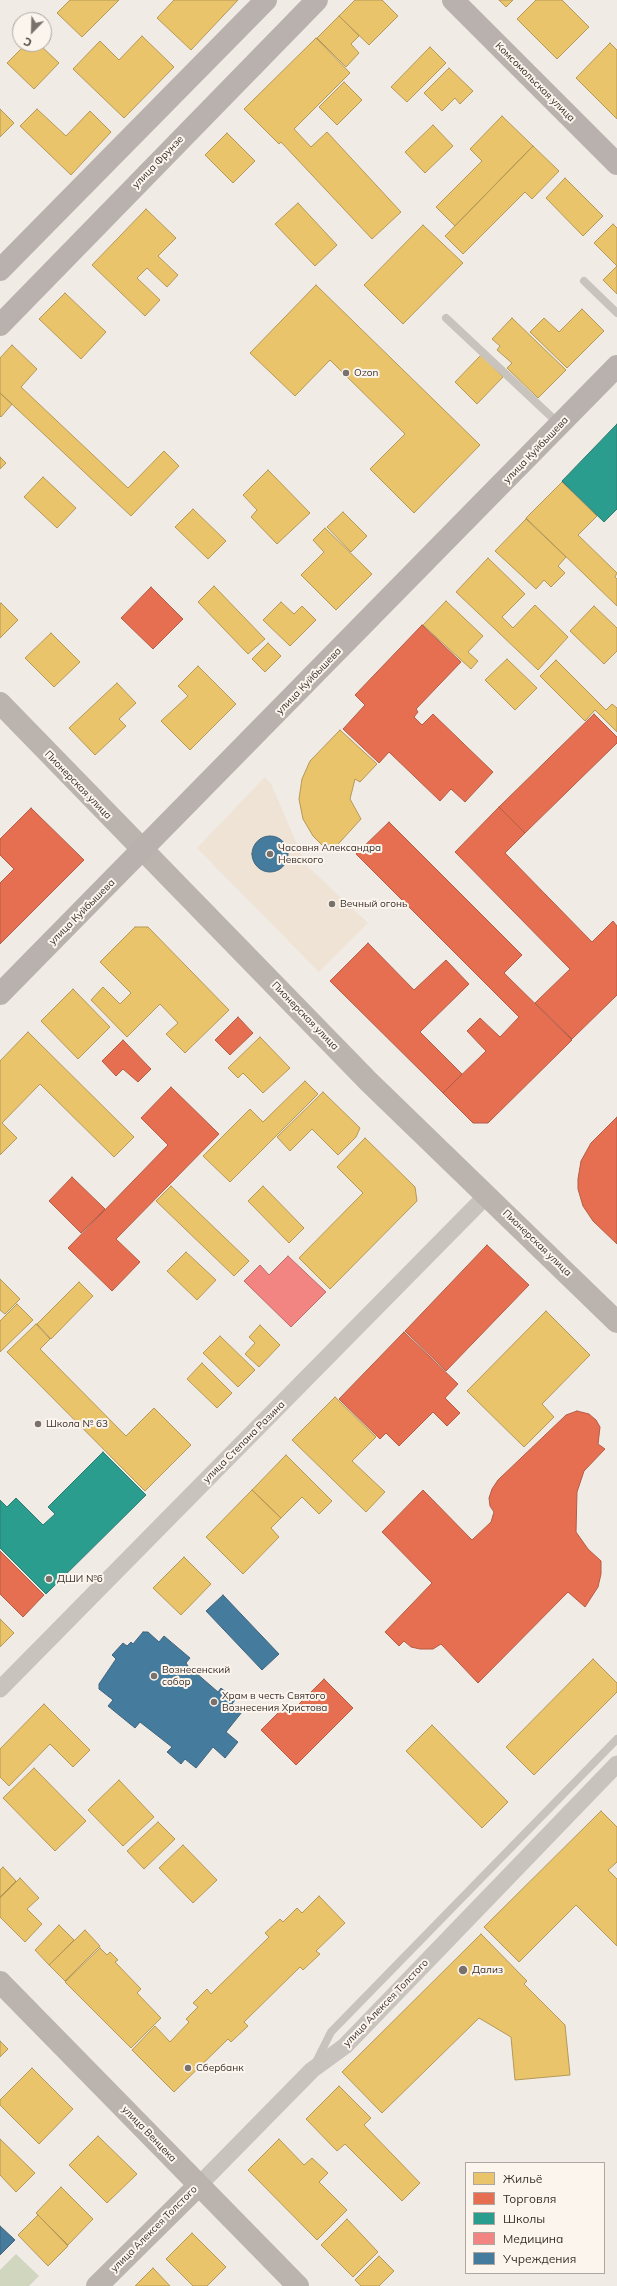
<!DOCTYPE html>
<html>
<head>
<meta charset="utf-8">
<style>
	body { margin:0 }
	#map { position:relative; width:617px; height:2286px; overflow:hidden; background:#f0ebe5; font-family:Mulish,sans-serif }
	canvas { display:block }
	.legend { position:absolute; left:465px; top:2162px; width:140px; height:112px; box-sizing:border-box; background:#fbf5ee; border:1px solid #aea6a0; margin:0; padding:5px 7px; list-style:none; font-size:12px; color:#3b302b }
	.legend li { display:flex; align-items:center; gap:8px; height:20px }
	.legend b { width:20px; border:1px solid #aea6a0 }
	.north { position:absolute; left:12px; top:12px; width:40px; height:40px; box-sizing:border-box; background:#fbf5ee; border:1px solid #aea6a0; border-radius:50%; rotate:203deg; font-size:11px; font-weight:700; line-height:16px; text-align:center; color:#3b302b }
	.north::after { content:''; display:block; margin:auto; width:14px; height:18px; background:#7a716c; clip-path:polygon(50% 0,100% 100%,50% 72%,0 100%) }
</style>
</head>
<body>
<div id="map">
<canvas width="617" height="2286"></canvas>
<ul class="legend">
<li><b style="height:11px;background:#e9c46a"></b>Жильё</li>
<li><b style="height:11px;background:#e76f51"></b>Торговля</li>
<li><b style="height:11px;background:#2a9d8f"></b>Школы</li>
<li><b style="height:11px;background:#f28482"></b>Медицина</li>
<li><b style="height:11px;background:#457b9d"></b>Учреждения</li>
</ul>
<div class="north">С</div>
</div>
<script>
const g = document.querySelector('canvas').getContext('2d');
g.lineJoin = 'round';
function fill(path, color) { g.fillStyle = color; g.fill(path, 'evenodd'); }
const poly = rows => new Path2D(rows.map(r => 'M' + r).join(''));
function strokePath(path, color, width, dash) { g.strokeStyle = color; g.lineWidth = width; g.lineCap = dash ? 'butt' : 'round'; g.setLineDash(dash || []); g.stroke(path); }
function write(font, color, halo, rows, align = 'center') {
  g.font = font + ' Mulish,sans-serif'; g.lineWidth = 4; g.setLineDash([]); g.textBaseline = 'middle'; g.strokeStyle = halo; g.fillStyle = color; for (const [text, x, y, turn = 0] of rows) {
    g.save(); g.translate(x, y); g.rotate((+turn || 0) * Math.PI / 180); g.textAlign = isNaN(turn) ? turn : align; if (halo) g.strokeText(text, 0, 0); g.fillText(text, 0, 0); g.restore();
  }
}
fill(poly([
	[16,2254,39,2276,29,2286,0,2286,0,2270]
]), '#d1d6bf');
fill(poly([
	[265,777,271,784,306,865,368,923,319,972,197,848],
	[264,836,279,838,289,848,287,863,276,873,262,871,252,860,253,846]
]), '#eee3d5');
const homes = poly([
	[70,0,119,0,82,37,57,13,70,0],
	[174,0,238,0,191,50,157,18,174,0],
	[355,0,382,0,398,16,369,45,339,16,355,0],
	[499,0,513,0,506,7,499,0],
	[536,0,562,0,589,27,557,59,517,19,536,0],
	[339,16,359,36,351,44,359,53,346,67,317,38,339,16],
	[142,36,174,67,124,118,73,69,100,41,119,60,142,36],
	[316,38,350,73,294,129,311,147,327,132,401,212,372,239,281,142,279,144,244,109,316,38],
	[610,43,617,50,617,119,576,78,610,43],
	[26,44,39,44,59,63,34,89,7,63,26,44],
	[430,47,446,63,407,102,391,87,430,47],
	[449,68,473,91,460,104,455,98,442,111,424,93,449,68],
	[344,82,362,100,337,125,319,107,344,82],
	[0,109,14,123,0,137,0,109],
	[37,109,66,136,90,111,111,132,71,175,20,126,37,109],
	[502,116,533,146,455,226,436,207,482,161,470,149,502,116],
	[433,125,453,146,425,173,405,152,433,125],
	[227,133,255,161,233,183,205,155,227,133],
	[533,146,559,171,532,199,525,192,463,254,445,236,533,146],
	[565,178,603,216,583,236,546,198,565,178],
	[298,203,337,245,315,266,275,224,298,203],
	[146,209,176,238,158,256,178,275,167,287,147,268,137,278,160,300,145,316,92,265,146,209],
	[613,224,617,228,617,294,603,280,617,266,594,243,613,224],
	[423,225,463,263,403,324,364,285,423,225],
	[316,285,480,445,414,513,370,469,405,434,330,360,295,396,250,353,316,285],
	[65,293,106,332,81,359,39,319,65,293],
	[582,309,604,331,567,368,530,332,544,318,559,332,582,309],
	[512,318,566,370,538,398,507,368,512,363,497,350,500,346,492,339,512,318],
	[12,345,37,369,21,387,128,488,164,451,179,466,131,516,0,393,0,358,12,345],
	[481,355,503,377,477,404,455,382,481,355],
	[0,393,12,404,1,417,0,416,0,393],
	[0,457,6,463,0,469,0,457],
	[268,470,310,513,277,544,251,517,257,510,243,495,268,470],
	[43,477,76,508,57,528,24,497,43,477],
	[562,482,597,516,578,535,617,573,615,577,617,579,617,606,526,518,562,482],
	[193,509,226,541,208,559,175,527,193,509],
	[343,512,367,536,351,552,327,527,343,512],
	[526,519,566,557,558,566,565,573,551,587,544,580,536,589,495,551,526,519],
	[325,528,372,574,336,610,301,575,324,552,313,540,325,528],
	[488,558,525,594,502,617,513,628,535,605,568,637,538,670,456,592,488,558],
	[214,586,265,639,248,654,198,602,214,586],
	[446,601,483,636,468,652,478,661,471,669,423,625,446,601],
	[281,602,294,614,302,606,316,620,290,646,263,620,281,602],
	[1,603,18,620,0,638,0,604,1,603],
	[594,606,617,628,617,651,604,664,570,631,594,606],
	[51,633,80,662,54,687,25,658,51,633],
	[268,643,281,656,265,672,252,659,268,643],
	[507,659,537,688,515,710,485,680,507,659],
	[556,660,606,710,612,704,617,708,617,732,595,710,585,721,540,676,556,660],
	[198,666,236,704,190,750,161,721,188,696,178,686,198,666],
	[117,683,136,703,119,719,126,726,95,755,69,728,117,683],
	[340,730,377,764,360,782,355,779,350,799,361,819,330,853,313,836,303,819,299,799,302,779,310,761,340,730],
	[135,927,148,927,229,1010,185,1053,166,1034,178,1023,160,1004,127,1037,91,1000,103,987,120,1004,131,993,100,962,135,927],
	[73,989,110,1027,78,1059,41,1021,73,989],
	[28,1032,134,1137,114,1157,40,1084,2,1123,17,1138,0,1155,0,1061,28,1032],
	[260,1037,290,1068,263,1093,243,1073,238,1078,228,1068,260,1037],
	[305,1081,318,1094,230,1182,203,1156,250,1109,263,1122,305,1081],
	[323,1092,360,1128,356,1137,338,1155,312,1129,290,1151,277,1137,323,1092],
	[365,1138,415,1187,417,1201,330,1289,299,1258,363,1193,337,1167,365,1138],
	[171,1186,249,1261,234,1276,156,1201,171,1186],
	[263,1186,304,1228,289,1243,248,1201,263,1186],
	[186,1252,216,1280,197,1300,167,1271,186,1252],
	[0,1279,20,1299,5,1314,0,1310,0,1279],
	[79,1282,93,1296,51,1339,37,1324,79,1282],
	[17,1304,33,1320,0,1352,0,1321,17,1304],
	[546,1311,590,1355,542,1404,554,1417,524,1447,467,1391,546,1311],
	[36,1324,50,1339,40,1349,126,1436,154,1408,191,1445,145,1491,7,1352,36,1324],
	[260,1325,280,1345,259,1367,245,1354,255,1343,249,1337,260,1325],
	[220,1336,255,1370,238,1387,203,1353,220,1336],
	[202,1363,232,1393,217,1408,187,1379,202,1363],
	[335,1397,376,1437,352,1461,385,1492,366,1512,292,1440,335,1397],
	[286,1455,332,1501,319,1514,302,1497,281,1518,252,1490,286,1455],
	[252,1490,281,1518,271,1528,279,1537,243,1574,206,1537,252,1490],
	[184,1557,211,1584,181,1615,153,1588,184,1557],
	[0,1619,14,1633,0,1647,0,1619],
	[593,1659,617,1683,617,1692,534,1775,506,1747,593,1659],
	[44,1704,90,1750,73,1767,50,1744,9,1786,0,1777,0,1749,44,1704],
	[432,1725,508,1802,482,1828,406,1751,432,1725],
	[34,1768,86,1821,55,1851,3,1798,34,1768],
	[119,1780,154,1817,123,1846,88,1810,119,1780],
	[601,1811,617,1827,617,1862,608,1870,617,1879,617,1946,576,1905,519,1962,484,1927,601,1811],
	[158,1822,175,1839,144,1869,127,1851,158,1822],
	[183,1845,217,1880,193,1903,159,1868,183,1845],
	[3,1867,16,1881,0,1897,0,1870,3,1867],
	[20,1878,39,1898,27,1909,42,1924,25,1942,0,1917,0,1898,20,1878],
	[319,1896,345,1923,316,1951,320,1954,303,1970,300,1967,244,2022,248,2026,231,2042,228,2039,174,2092,132,2050,155,2026,170,2042,189,2022,186,2019,198,2007,193,2003,207,1989,211,1994,269,1937,265,1933,280,1919,283,1922,297,1908,302,1913,319,1896],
	[59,1925,74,1940,49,1965,35,1950,59,1925],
	[85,1930,100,1946,65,1981,49,1965,85,1930],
	[481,1934,527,1981,524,1984,565,2025,570,2075,515,2080,511,2037,479,2018,382,2113,342,2072,481,1934],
	[100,1948,107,1955,110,1952,118,1960,115,1962,141,1989,137,1993,161,2018,131,2048,65,1982,100,1948],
	[0,2041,8,2049,0,2057,0,2041],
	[32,2068,73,2109,39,2144,0,2105,0,2100,32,2068],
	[339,2086,371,2118,364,2125,420,2183,402,2201,345,2144,337,2151,306,2119,339,2086],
	[98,2136,137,2174,107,2203,69,2165,98,2136],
	[0,2139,35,2173,16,2192,0,2175,0,2139],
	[279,2139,304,2165,312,2158,328,2173,319,2182,347,2210,317,2240,248,2170,279,2139],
	[61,2187,93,2219,68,2245,36,2213,61,2187],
	[38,2215,68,2246,48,2266,18,2235,38,2215],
	[347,2219,378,2252,353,2277,321,2245,347,2219],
	[192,2233,226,2267,207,2286,193,2286,166,2259,192,2233],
	[379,2256,394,2271,379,2286,361,2286,355,2280,379,2256],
	[153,2268,170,2286,135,2286,153,2268]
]);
fill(homes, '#e9c46a');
strokePath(homes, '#b59857', 1);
const shops = poly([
	[151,587,183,619,153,649,121,618,151,587],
	[422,625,461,662,416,709,418,712,414,717,422,725,433,714,493,772,465,802,451,789,440,801,389,752,379,763,343,729,365,705,355,695,422,625],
	[594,714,617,737,617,743,525,833,499,807,594,714],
	[499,807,525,833,505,853,592,942,613,921,617,926,617,995,572,1039,535,1003,570,969,455,852,499,807],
	[31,808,84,860,0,944,0,883,14,869,0,855,0,839,31,808],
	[389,822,522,955,504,973,572,1040,488,1123,473,1123,443,1093,486,1051,467,1031,480,1018,500,1037,519,1017,356,854,389,822],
	[368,943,414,990,446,960,469,984,420,1032,462,1074,443,1093,330,981,368,943],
	[238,1017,253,1033,230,1055,215,1040,238,1017],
	[123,1040,151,1069,138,1082,123,1069,116,1076,102,1061,123,1040],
	[171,1087,219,1134,116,1239,140,1262,112,1291,68,1248,168,1145,141,1118,171,1087],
	[617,1117,617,1244,593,1221,583,1206,578,1189,578,1179,581,1161,591,1143,617,1117],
	[72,1177,105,1209,81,1233,49,1201,72,1177],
	[487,1245,529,1285,446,1371,405,1331,487,1245],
	[404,1332,458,1384,445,1398,460,1413,447,1426,433,1412,399,1446,386,1433,380,1439,339,1399,404,1332],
	[577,1411,589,1414,596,1420,600,1427,598,1444,605,1449,584,1471,577,1492,576,1532,588,1549,601,1561,601,1574,598,1587,585,1607,568,1592,478,1683,441,1644,433,1649,420,1649,411,1647,404,1641,399,1646,385,1632,432,1583,382,1532,423,1490,472,1540,491,1522,494,1512,490,1506,489,1498,492,1489,498,1480,566,1415,577,1411],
	[0,1551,44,1595,23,1617,0,1594,0,1551],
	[324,1679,353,1708,296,1765,261,1730,285,1706,291,1712,324,1679]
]);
fill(shops, '#e76f51');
strokePath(shops, '#b35c46', 1);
const schools = poly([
	[617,424,617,509,604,522,562,481,617,424],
	[103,1452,146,1495,46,1594,0,1548,0,1500,7,1507,16,1498,43,1525,55,1514,48,1507,103,1452]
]);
fill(schools, '#2a9d8f');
strokePath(schools, '#2f7c71', 1);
const health = poly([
	[288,1256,326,1292,291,1327,244,1281,260,1265,269,1275,288,1256]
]);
fill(health, '#f28482');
strokePath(health, '#bb6b68', 1);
const public = poly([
	'252 854a18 18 0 1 1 36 0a18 18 0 1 1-36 0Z',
	[223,1595,279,1654,262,1670,206,1611,223,1595],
	[143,1632,148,1632,159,1642,164,1636,190,1658,186,1663,188,1666,218,1692,221,1688,235,1700,232,1704,242,1712,226,1732,238,1742,225,1758,213,1747,196,1768,185,1759,181,1764,167,1752,172,1747,140,1722,135,1728,108,1706,113,1700,99,1689,99,1684,116,1659,112,1655,123,1643,127,1646,131,1642,133,1644,143,1632],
	[0,2226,15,2240,0,2255,0,2226]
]);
fill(public, '#457b9d');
strokePath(public, '#42647b', 1);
strokePath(poly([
	[584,281,617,313],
	[446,318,558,423],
	[315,2064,331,2032,617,1739]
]), '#c9c3be', 8);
strokePath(poly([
	[0,1689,487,1195],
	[199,2185,312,2070,345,2046,617,1764]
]), '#c9c3be', 17);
strokePath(poly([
	[0,703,369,1082,617,1322],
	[0,1982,298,2286],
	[97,2286,199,2185]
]), '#bab3ae', 22);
strokePath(poly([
	[453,0,617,164],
	[0,270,266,0],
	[0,325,317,0],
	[0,994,617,366]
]), '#b8b1ad', 22);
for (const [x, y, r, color] of [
	[346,373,4,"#7a716c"],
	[270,854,4,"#7a716c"],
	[332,904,4,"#7a716c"],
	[38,1424,4,"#7a716c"],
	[49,1579,4,"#7a716c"],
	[154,1676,4,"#7a716c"],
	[214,1702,4,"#7a716c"],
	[463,1970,5,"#7a716c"],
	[188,2068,4,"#7a716c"]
]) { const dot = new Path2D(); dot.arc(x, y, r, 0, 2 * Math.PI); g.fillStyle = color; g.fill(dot); strokePath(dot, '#fbf5ee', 1.5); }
write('10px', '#3b302b', '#fbf5ee', [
	["Комсомольская улица",535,82,45],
	["улица Фрунзе",158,162,-46],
	["улица Куйбышева",536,450,-46],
	["улица Куйбышева",309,681,-46],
	["Пионерская улица",78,785,46],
	["улица Куйбышева",82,912,-45],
	["Пионерская улица",305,1016,46],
	["Пионерская улица",537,1243,44],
	["улица Степана Разина",244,1442,-45],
	["улица Алексея Толстого",386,2003,-46],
	["улица Венцека",149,2134,46],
	["улица Алексея Толстого",154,2229,-45]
]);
write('10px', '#3b302b', '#fbf5ee', [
	["Ozon",354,373],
	["Часовня Александра",278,848],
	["Невского",278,860],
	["Вечный огонь",340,904],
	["Школа № 63",46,1424],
	["ДШИ №6",57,1579],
	["Вознесенский",162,1670],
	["собор",162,1682],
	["Храм в честь Святого",222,1696],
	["Вознесения Христова",222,1708],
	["Дализ",472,1970],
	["Сбербанк",196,2068]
], 'left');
</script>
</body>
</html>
